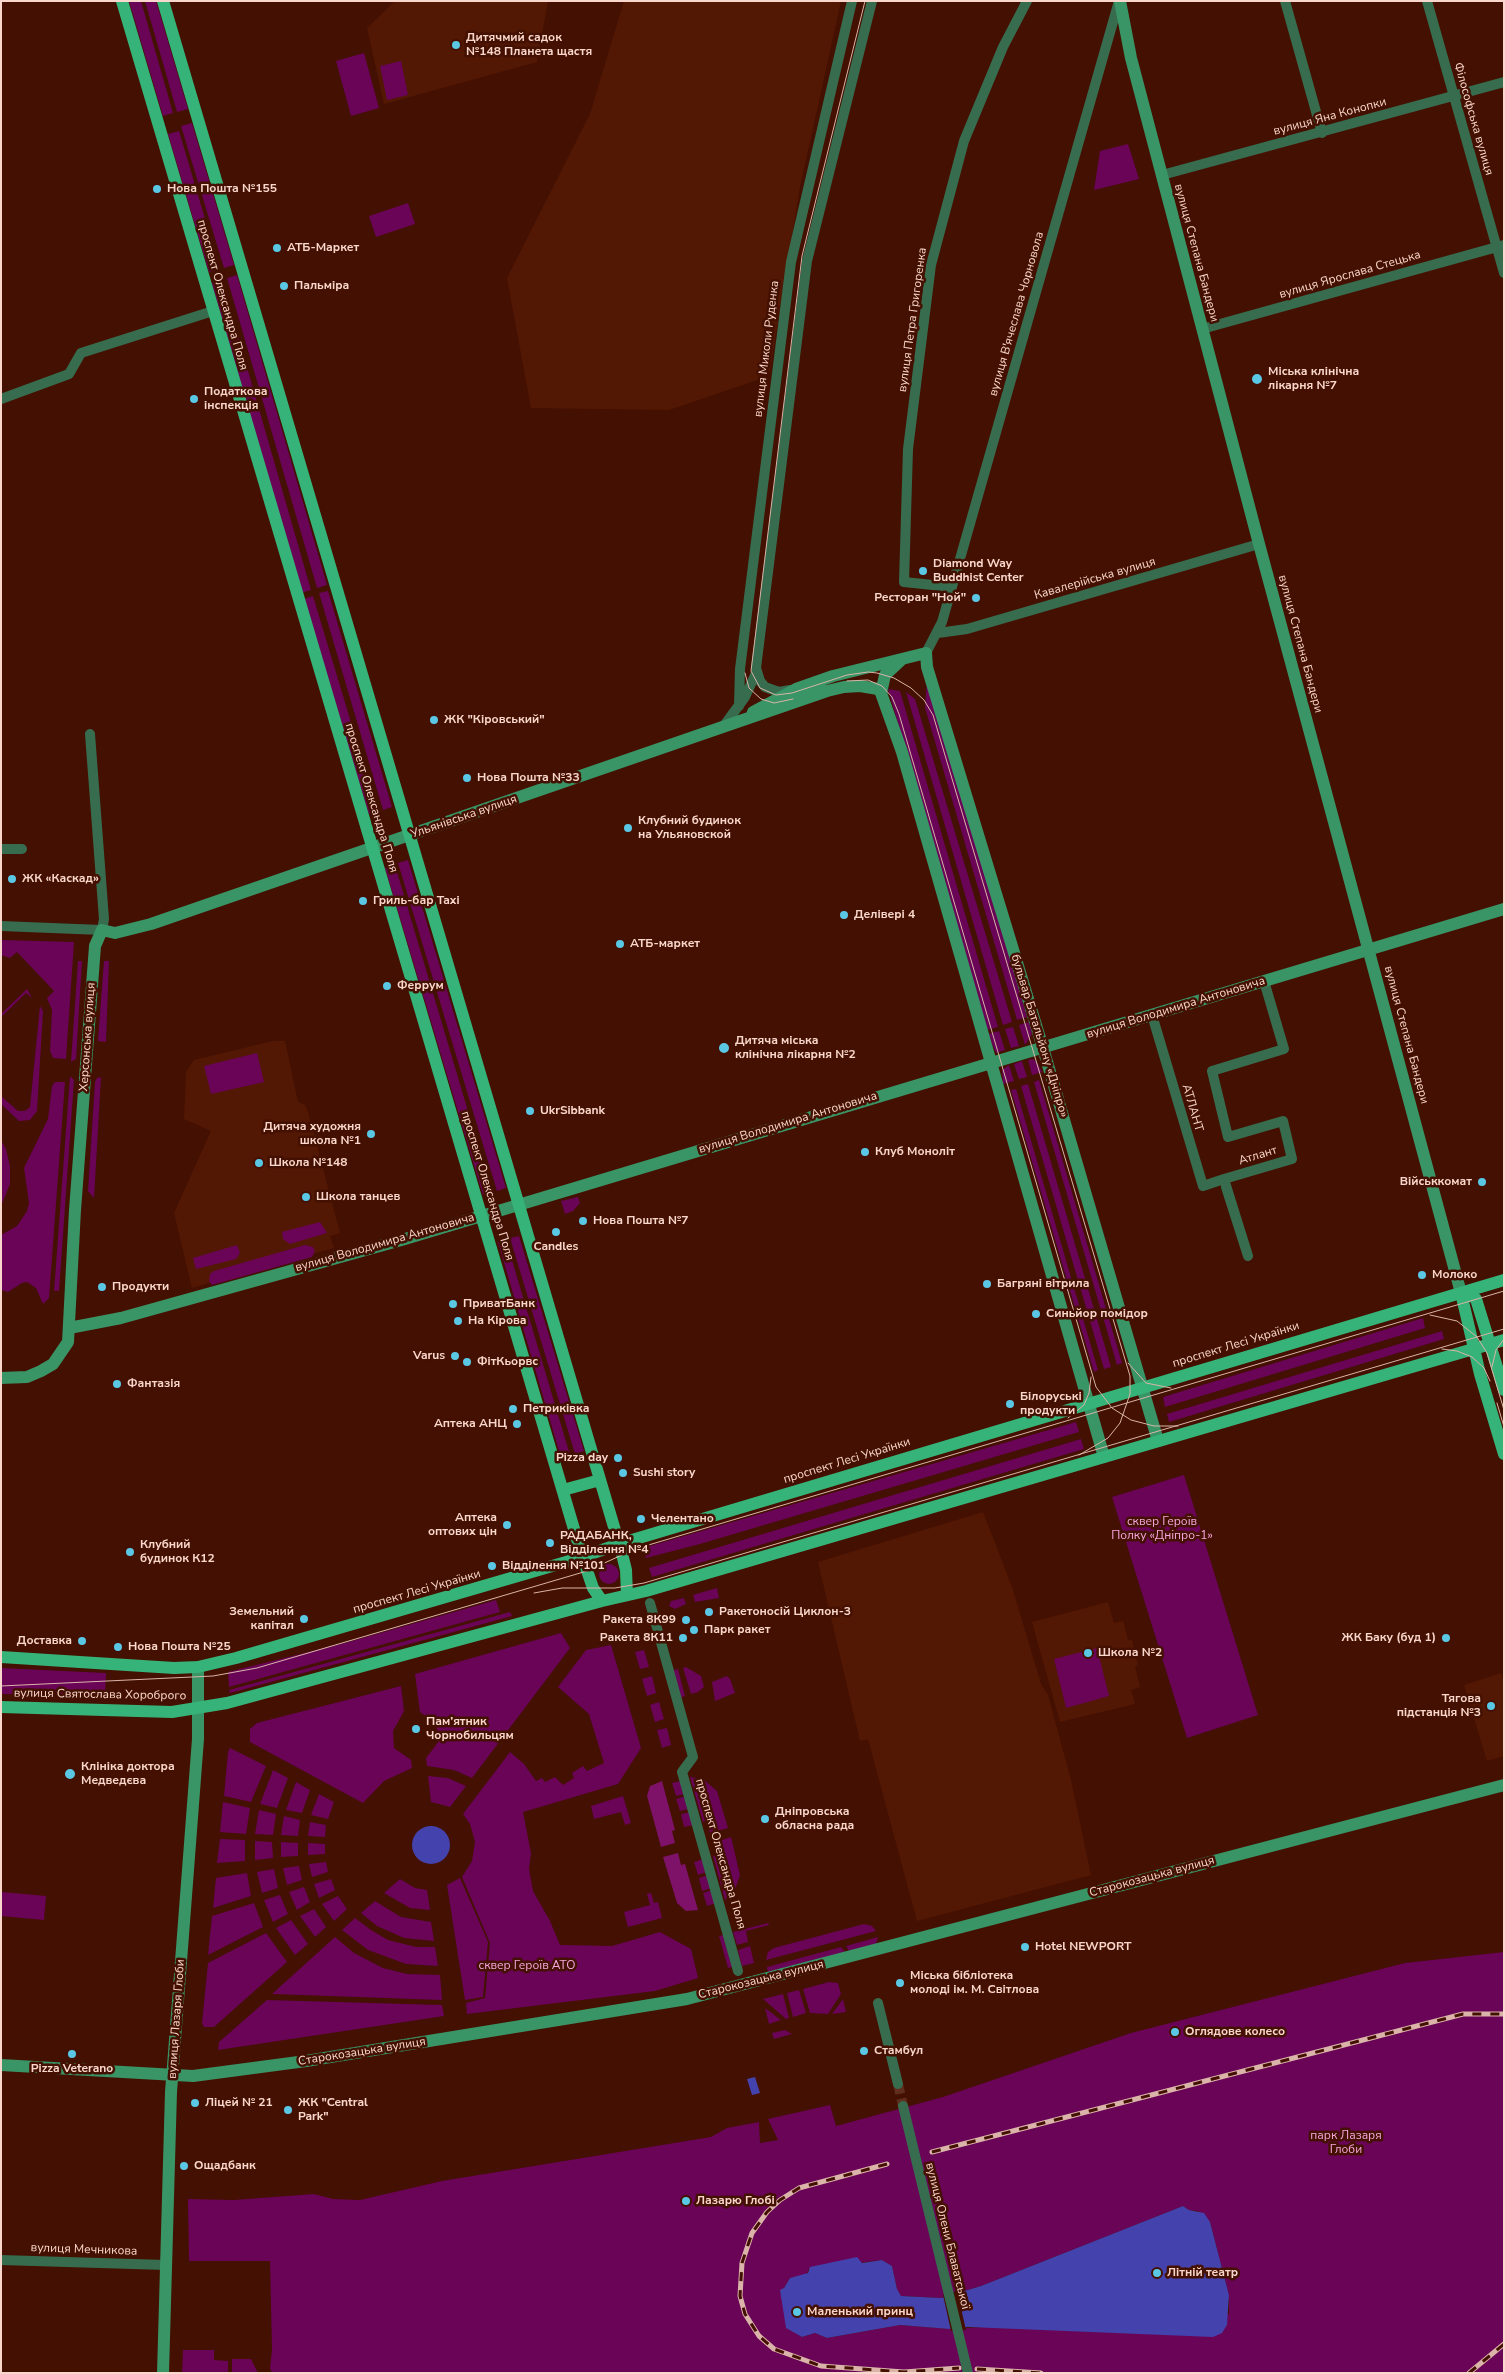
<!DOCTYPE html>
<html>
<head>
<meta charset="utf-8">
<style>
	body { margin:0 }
	#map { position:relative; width:1505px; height:2374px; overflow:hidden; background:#441001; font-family:"Nunito Sans",sans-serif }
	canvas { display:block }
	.frame { position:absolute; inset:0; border:2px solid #fad7cc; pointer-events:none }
</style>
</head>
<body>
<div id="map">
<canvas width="1505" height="2374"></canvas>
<div class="frame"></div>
</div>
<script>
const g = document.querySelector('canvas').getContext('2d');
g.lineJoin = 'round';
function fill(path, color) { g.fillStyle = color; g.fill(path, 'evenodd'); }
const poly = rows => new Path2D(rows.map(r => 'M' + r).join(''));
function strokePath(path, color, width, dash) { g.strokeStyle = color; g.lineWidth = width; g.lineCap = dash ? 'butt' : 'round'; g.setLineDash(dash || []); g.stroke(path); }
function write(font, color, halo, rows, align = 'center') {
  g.font = font + ' "Nunito Sans",sans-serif'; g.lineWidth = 5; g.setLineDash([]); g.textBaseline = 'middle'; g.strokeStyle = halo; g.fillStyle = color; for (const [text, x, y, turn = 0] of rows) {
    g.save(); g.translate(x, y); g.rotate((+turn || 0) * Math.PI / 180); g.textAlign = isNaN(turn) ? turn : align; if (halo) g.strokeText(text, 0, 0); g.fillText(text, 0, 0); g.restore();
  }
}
fill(poly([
	[395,1,548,1,537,62,384,104,367,28],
	[624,1,841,1,800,187,769,376,669,410,531,408,507,278,590,114],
	[273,1041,285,1041,298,1102,305,1105,308,1112,340,1233,330,1236,334,1248,192,1288,174,1213,211,1131,184,1119,186,1072,194,1060],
	[983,1512,1012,1587,1041,1684,1048,1695,1071,1780,1091,1875,917,1921,868,1739,860,1741,818,1562],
	[1108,1602,1114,1623,1123,1621,1128,1640,1132,1640,1138,1665,1135,1667,1140,1687,1131,1690,1135,1704,1060,1722,1032,1622],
	[1501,1673,1504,1683,1504,1756,1487,1761,1464,1685]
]), '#531804');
fill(poly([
	[129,1,141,1,173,113,163,116],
	[145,1,156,1,188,109,177,112],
	[364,53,379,108,351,116,336,61],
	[401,61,408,95,387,100,380,66],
	[192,123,234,265,224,268,181,126],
	[179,131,220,269,209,272,168,134],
	[1128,144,1139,179,1094,190,1100,151],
	[408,203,415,224,376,237,369,216],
	[237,275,327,585,317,588,227,278],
	[222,280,311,590,301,593,212,283],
	[328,591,392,807,383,810,319,593],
	[313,596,378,812,369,814,304,599],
	[927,680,1027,1017,1017,1020,925,708],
	[888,689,900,691,998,1027,987,1030],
	[906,692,915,699,1012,1022,1003,1025],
	[408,860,506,1188,497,1191,398,863],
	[395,865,492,1192,483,1195,385,868],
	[1,940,74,942,66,1059,53,1058,50,1051,52,1010,47,998,54,991,17,952,10,958,1,955],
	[78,961,82,961,76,1059,71,1062],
	[104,961,109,961,106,1042,98,1041],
	[27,989,32,998,26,993,1,1017,1,1014],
	[40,1006,43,1011,37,1111,30,1120,19,1121,1,1104,1,1096,18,1111,25,1111,30,1107],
	[1029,1022,1032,1034,1025,1045,1019,1025],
	[1013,1027,1019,1046,1011,1048,1005,1029],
	[999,1031,1005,1050,996,1053,988,1034],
	[257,1053,264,1082,211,1094,204,1066],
	[1033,1059,1038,1064,1042,1072,1032,1075,1028,1060],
	[1022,1061,1027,1077,1019,1079,1014,1064],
	[1009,1065,1014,1081,1003,1084,1002,1070],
	[70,1076,74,1080,59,1291,54,1291],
	[101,1077,94,1198,88,1191,95,1082,97,1078],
	[1039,1080,1122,1363,1117,1365,1034,1082],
	[55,1082,65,1082,49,1298,43,1304,36,1288,27,1282,22,1283,8,1292,1,1290,1,1235,17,1226,27,1211,29,1203,24,1168,48,1119,52,1086],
	[1028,1084,1111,1367,1104,1369,1021,1086],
	[1016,1089,1098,1370,1094,1372,1011,1090],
	[1,1140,6,1149,10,1166,10,1184,1,1206],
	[578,1197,580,1203,573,1211,565,1214,561,1201],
	[320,1222,327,1233,290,1244,283,1239,282,1232],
	[519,1236,584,1451,575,1454,510,1238],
	[506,1240,570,1455,561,1458,498,1242],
	[237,1245,240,1253,236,1259,196,1269,193,1258],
	[305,1245,313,1247,315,1251,312,1257,212,1285,209,1281,210,1274,214,1271],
	[1423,1318,1425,1328,1165,1407,1163,1397],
	[1442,1331,1444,1339,1169,1422,1167,1414],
	[1076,1422,1079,1432,700,1544,646,1558,643,1548],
	[1081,1439,1084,1449,652,1577,649,1568],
	[1184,1475,1258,1715,1187,1738,1112,1497],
	'599 1574a10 10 0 1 1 20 0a10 10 0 1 1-20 0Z',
	[717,1588,719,1598,695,1602,693,1595],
	[684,1598,686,1604,675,1609,669,1606,671,1601],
	[496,1600,500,1612,229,1687,228,1672,345,1643],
	[510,1612,512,1616,230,1693,229,1690],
	[561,1633,570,1648,472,1778,454,1770,427,1766,426,1758,439,1741,436,1724,420,1712,415,1674],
	[611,1645,641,1748,618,1784,523,1812,531,1853,529,1869,533,1891,550,1921,560,1945,612,1946,660,1932,691,1949,698,1978,655,1991,467,2014,466,2003,485,1998,490,1943,462,1877,472,1861,475,1842,470,1824,463,1814,510,1752,524,1764,536,1781,542,1778,545,1782,555,1777,563,1785,574,1778,572,1773,583,1766,587,1771,604,1763,589,1714,558,1687,586,1650],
	[1097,1648,1109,1696,1066,1708,1054,1659],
	[644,1650,649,1667,640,1669,635,1652],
	[686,1667,701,1676,704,1687,698,1692,691,1694,683,1668],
	[1,1668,106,1673,105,1696,1,1694],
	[678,1669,685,1696,679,1698,671,1671],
	[652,1676,656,1693,647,1696,642,1679],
	[727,1676,730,1679,735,1693,715,1701,712,1682],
	[401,1686,404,1711,393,1731,394,1748,411,1760,412,1768,384,1781,363,1803,250,1742,250,1729,257,1723],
	[659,1702,664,1719,655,1722,650,1705],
	[667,1728,671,1745,662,1748,657,1730],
	[230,1748,266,1766,251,1802,224,1796,228,1752],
	[273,1770,288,1778,277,1808,260,1804],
	[428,1776,448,1778,466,1786,450,1807,431,1802],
	[690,1777,704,1780,717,1791,728,1828,710,1833,706,1821,703,1822],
	[681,1781,685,1794,676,1796,672,1783],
	[296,1782,310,1790,302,1813,286,1810],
	[319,1794,334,1802,328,1819,311,1815],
	[623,1796,631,1823,625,1825,621,1812,594,1819,591,1806],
	[686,1796,689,1809,680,1811,676,1799],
	[223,1802,250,1808,246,1834,220,1832],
	[259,1810,276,1814,273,1835,255,1834],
	[690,1812,694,1825,684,1827,681,1814],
	[284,1816,300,1820,298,1836,281,1835],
	[310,1822,326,1825,325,1837,308,1836],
	[731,1837,740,1875,736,1887,725,1900,713,1856,716,1855,713,1843],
	[220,1839,245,1840,245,1861,217,1863],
	[255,1841,272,1842,273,1858,255,1860],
	[281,1842,298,1843,298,1856,281,1857],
	[308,1843,325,1844,325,1854,308,1855],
	[703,1859,707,1872,698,1875,694,1862],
	[326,1862,328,1872,312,1877,309,1864],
	[299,1866,302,1880,287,1885,283,1868],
	[274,1869,278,1888,262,1893,257,1872],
	[247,1873,251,1896,213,1908,216,1878],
	[708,1875,712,1888,702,1891,699,1878],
	[460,1878,488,1942,483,1997,465,2000,447,1885],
	[331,1879,335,1890,319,1898,314,1884],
	[400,1879,415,1888,427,1890,430,1910,410,1908,384,1893],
	[304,1887,310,1902,297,1910,289,1892],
	[712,1890,716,1903,707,1906,703,1893],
	[2,1892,46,1896,44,1920,1,1916],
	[651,1893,654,1903,658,1902,662,1918,628,1927,624,1912,650,1905,647,1894],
	[280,1895,288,1914,273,1922,264,1900],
	[338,1896,347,1909,334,1921,322,1904],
	[375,1901,401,1917,431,1922,434,1941,404,1938,377,1926,361,1913],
	[254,1903,263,1927,208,1955,212,1916],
	[314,1909,326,1927,315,1937,300,1916],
	[355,1918,371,1930,388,1940,416,1947,435,1947,438,1966,406,1964,368,1950,342,1930],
	[291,1920,308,1944,295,1955,276,1928],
	[768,1923,769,1925,746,1931,748,1942,737,1945,733,1932],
	[864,1924,872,1926,876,1931,766,1960,768,1952,774,1948],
	[266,1933,287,1962,214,2027,204,2027,202,2023,208,1963],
	[723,1935,732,1967,728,1968,719,1936],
	[335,1937,354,1953,383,1968,407,1974,440,1975,442,2000,272,1994],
	[878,1937,876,1944,849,1951,846,1946],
	[750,1946,754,1963,742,1966,738,1950],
	[841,1947,845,1952,769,1972,767,1969,767,1967],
	[1504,1952,1504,2373,272,2373,270,2368,272,2350,270,2261,189,2261,188,2199,234,2200,314,2194,333,2199,360,2200,442,2181,711,2137,727,2128,759,2122,760,2143,778,2140,768,2119,830,2105,836,2126,943,2097,1131,2033,1405,1963],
	[1183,2206,1189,2210,1198,2211,1210,2222,1229,2295,1229,2314,949,2329,900,2325,827,2338,815,2333,802,2337,794,2332,784,2288,790,2278,806,2275,809,2269,882,2260,892,2266,897,2289,901,2296,941,2298,981,2286],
	[829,1982,838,1983,841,1994,828,2014,810,2013,803,1989],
	[799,1990,806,2013,793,2017,787,1993],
	[783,1994,789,2018,786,2019,763,1999],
	[843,1999,846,2012,832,2014],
	[267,2000,442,2005,444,2016,218,2050,219,2042],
	[765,2008,781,2020,769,2024],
	[785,2030,792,2034,774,2039,772,2033],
	[183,2350,214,2350,214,2360,228,2361,228,2373,182,2373],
	[232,2359,251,2359,258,2373,232,2373]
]), '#690457');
fill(poly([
	[662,1781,675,1830,672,1831,675,1843,661,1847,647,1796,650,1786],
	[678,1853,681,1865,685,1864,698,1910,686,1911,677,1903,663,1857]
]), '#7d1268');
fill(poly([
	'412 1845a19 19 0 1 1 38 0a19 19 0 1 1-38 0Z',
	[755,2077,760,2093,752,2095,747,2079],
	[1183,2206,1189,2210,1204,2213,1210,2222,1229,2295,1227,2325,1222,2333,1213,2337,968,2327,949,2329,900,2325,827,2338,815,2333,802,2337,786,2328,780,2290,784,2288,790,2278,808,2273,810,2267,857,2257,862,2263,882,2260,892,2266,897,2289,901,2296,941,2298,981,2286]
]), '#4442ac');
fill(poly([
	[957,2291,966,2330,951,2331,943,2295]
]), '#441001');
strokePath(poly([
	[898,2084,903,2106]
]), '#5f2e1f', 10, [10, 5]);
strokePath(poly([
	[1285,1,1322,133],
	[1427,1,1504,273],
	[1162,175,1504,82],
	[1202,329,1504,245],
	[1,399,69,374,81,353,213,311],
	[952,587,904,582,908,449,931,265,964,141,1003,47,1027,1],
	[938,633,967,629,1259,544],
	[926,653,942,622,1119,1],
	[790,690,779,692,765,687,760,681,756,668,807,261,872,1],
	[739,706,740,669,791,262,852,1],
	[723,727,745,697,756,673],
	[1,849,22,849],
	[1,926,102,930,104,919,90,734],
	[1152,1015,1203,1186,1224,1179],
	[1226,1187,1248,1256,1224,1179,1292,1159,1283,1121,1228,1137,1212,1071,1284,1049,1264,981],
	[650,1603,693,1757,682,1772,738,1971],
	[878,2003,898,2084],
	[903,2106,968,2373],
	[1,2260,166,2265]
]), '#376c4f', 10);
strokePath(poly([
	[1120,1,1131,58,1259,544,1461,1293],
	[881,693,885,675,901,660],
	[753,712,796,689,833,676,926,653,927,667,1043,1048,1158,1441],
	[69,1328,121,1318,405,1239,1504,909],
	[1,1378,27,1377,41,1371,53,1364,68,1342,75,1210,95,946,102,930,115,933,151,924,827,691,844,687,860,686,878,689,881,693,902,752,1104,1457],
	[1,2065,193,2076,306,2061,687,1999,1504,1785],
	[163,2373,171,2092,198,1739,198,1667]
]), '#399466', 12);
strokePath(poly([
	[122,1,582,1556,593,1588,602,1601],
	[163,1,622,1554,626,1570,627,1595],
	[1461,1293,1480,1374,1504,1454],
	[1461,1293,1467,1293,1476,1299,1504,1390],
	[563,1490,600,1480],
	[1,1657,174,1668,198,1667,236,1658,566,1562,632,1540,1504,1280],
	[1,1707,172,1712,227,1703,602,1601,646,1591,1504,1340]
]), '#36b378', 12);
strokePath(poly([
	[865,1,802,256,751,671,760,688,776,695,792,693,847,675,868,672,877,673,894,678,911,688,924,700,933,715,1130,1376,1130,1394,1120,1423,1108,1438,1079,1455],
	[745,673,749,688,761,699,774,703,793,699],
	[847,681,868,680,882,686,892,697,899,714,1096,1387,1112,1408,1131,1420,1154,1426,1178,1426],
	[1430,1315,1457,1321,1477,1337,1487,1353,1504,1410],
	[1442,1349,1457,1351,1472,1357,1484,1368,1490,1381],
	[1128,1363,1146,1383,1171,1388],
	[1492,1367,1496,1350,1504,1339],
	[1497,1403,1504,1427],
	[1068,1418,1084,1405,1089,1393,1091,1377],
	[534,1593,562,1588,615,1588,644,1583,1504,1329],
	[1,1686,213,1676,257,1668,587,1571,635,1549,1504,1291]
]), '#dab4a8', 1);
const rail = poly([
	[932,2152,1463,2014,1504,2014],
	[887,2164,799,2188,780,2200,767,2212,752,2233,742,2263,740,2296,745,2314,759,2336,774,2349,821,2366,904,2372,959,2368],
	[977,2369,1041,2373],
	[1469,2373,1504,2344]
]);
strokePath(rail, '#dab4a8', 5);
strokePath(rail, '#441001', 3, [9]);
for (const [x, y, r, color] of [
	[456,45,5,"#5ac8e5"],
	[157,189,5,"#5ac8e5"],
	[277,248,5,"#5ac8e5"],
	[284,286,5,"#5ac8e5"],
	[1257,379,6,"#5ac8e5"],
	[194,399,5,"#5ac8e5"],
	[923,571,5,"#5ac8e5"],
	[976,598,5,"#5ac8e5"],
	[434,720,5,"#5ac8e5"],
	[467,778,5,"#5ac8e5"],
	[628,828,5,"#5ac8e5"],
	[12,879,5,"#5ac8e5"],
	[363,901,5,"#5ac8e5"],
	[844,915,5,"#5ac8e5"],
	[620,944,5,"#5ac8e5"],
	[387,986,5,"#5ac8e5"],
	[724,1048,6,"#5ac8e5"],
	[530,1111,5,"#5ac8e5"],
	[371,1134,5,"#5ac8e5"],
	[865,1152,5,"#5ac8e5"],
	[259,1163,5,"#5ac8e5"],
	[1482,1182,5,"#5ac8e5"],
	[306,1197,5,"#5ac8e5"],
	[583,1221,5,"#5ac8e5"],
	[556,1232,5,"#5ac8e5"],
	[1422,1275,5,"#5ac8e5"],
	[987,1284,5,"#5ac8e5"],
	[102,1287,5,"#5ac8e5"],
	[453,1304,5,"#5ac8e5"],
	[1036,1314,5,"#5ac8e5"],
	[458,1321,5,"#5ac8e5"],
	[455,1356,5,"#5ac8e5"],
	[467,1362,5,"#5ac8e5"],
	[117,1384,5,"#5ac8e5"],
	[1010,1404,5,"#5ac8e5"],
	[513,1409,5,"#5ac8e5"],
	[517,1424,5,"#5ac8e5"],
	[618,1458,5,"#5ac8e5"],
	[623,1473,5,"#5ac8e5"],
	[641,1519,5,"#5ac8e5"],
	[507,1525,5,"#5ac8e5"],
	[550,1543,5,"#5ac8e5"],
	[130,1552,5,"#5ac8e5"],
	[492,1566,5,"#5ac8e5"],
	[709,1612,5,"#5ac8e5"],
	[304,1619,5,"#5ac8e5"],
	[686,1620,5,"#5ac8e5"],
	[694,1630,5,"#5ac8e5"],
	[683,1638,5,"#5ac8e5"],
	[1446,1638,5,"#5ac8e5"],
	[82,1641,5,"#5ac8e5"],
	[118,1647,5,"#5ac8e5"],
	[1088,1653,5,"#5ac8e5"],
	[1491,1706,5,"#5ac8e5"],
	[416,1729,5,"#5ac8e5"],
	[70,1774,6,"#5ac8e5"],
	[765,1819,5,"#5ac8e5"],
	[1025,1947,5,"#5ac8e5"],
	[900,1983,5,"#5ac8e5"],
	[1175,2032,5,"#5ac8e5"],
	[864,2051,5,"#5ac8e5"],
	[72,2054,5,"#5ac8e5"],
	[195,2103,5,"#5ac8e5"],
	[288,2110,5,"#5ac8e5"],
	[184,2166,5,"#5ac8e5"],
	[686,2201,5,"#5ac8e5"],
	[1157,2273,5,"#5ac8e5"],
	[797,2312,5,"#5ac8e5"]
]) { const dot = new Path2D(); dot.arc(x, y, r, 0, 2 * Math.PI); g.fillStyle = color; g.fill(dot); strokePath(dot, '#441001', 2); }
write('bold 12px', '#fad7cc', '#441001', [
	["Дитячмий садок",466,38],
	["№148 Планета щастя",466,52],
	["Нова Пошта №155",167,189],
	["АТБ-Маркет",287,248],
	["Пальміра",294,286],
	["Міська клінічна",1268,372],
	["лікарня №7",1268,386],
	["Податкова",204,392],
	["інспекція",204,406],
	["Diamond Way",933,564],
	["Buddhist Center",933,578],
	["Ресторан \"Ной\"",966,598,"right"],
	["ЖК \"Кіровський\"",444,720],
	["Нова Пошта №33",477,778],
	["Клубний будинок",638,821],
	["на Ульяновской",638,835],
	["ЖК «Каскад»",22,879],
	["Гриль-бар Taxi",373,901],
	["Делівері 4",854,915],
	["АТБ-маркет",630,944],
	["Феррум",397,986],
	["Дитяча міська",735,1041],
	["клінічна лікарня №2",735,1055],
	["UkrSibbank",540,1111],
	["Дитяча художня",361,1127,"right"],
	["школа №1",361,1141,"right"],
	["Клуб Моноліт",875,1152],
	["Школа №148",269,1163],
	["Військкомат",1472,1182,"right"],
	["Школа танцев",316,1197],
	["Нова Пошта №7",593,1221],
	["Candles",556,1247,"center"],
	["Молоко",1432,1275],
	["Багряні вітрила",997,1284],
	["Продукти",112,1287],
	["ПриватБанк",463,1304],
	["Синьйор помідор",1046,1314],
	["На Кірова",468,1321],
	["Varus",445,1356,"right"],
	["ФiтКьорвс",477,1362],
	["Фантазія",127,1384],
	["Білоруські",1020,1397],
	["продукти",1020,1411],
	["Петриківка",523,1409],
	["Аптека АНЦ",507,1424,"right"],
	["Pizza day",608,1458,"right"],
	["Sushi story",633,1473],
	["Аптека",497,1518,"right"],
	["оптових цін",497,1532,"right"],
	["Челентано",651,1519],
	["РАДАБАНК,",560,1536],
	["Відділення №4",560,1550],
	["Клубний",140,1545],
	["будинок К12",140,1559],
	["Відділення №101",502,1566],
	["Земельний",294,1612,"right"],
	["капітал",294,1626,"right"],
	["Ракетоносій Циклон-3",719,1612],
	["Ракета 8К99",676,1620,"right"],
	["Парк ракет",704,1630],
	["Ракета 8К11",673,1638,"right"],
	["ЖК Баку (буд 1)",1436,1638,"right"],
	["Доставка",72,1641,"right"],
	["Нова Пошта №25",128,1647],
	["Школа №2",1098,1653],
	["Тягова",1481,1699,"right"],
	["пiдстанцiя №3",1481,1713,"right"],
	["Пам’ятник",426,1722],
	["Чорнобильцям",426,1736],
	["Клініка доктора",81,1767],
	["Медведєва",81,1781],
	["Дніпровська",775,1812],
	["обласна рада",775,1826],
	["Hotel NEWPORT",1035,1947],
	["Міська бібліотека",910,1976],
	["молоді ім. М. Світлова",910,1990],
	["Оглядове колесо",1185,2032],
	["Стамбул",874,2051],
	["Pizza Veterano",72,2069,"center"],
	["Ліцей № 21",205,2103],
	["ЖК \"Central",298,2103],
	["Park\"",298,2117],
	["Ощадбанк",194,2166],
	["Лазарю Глобі",696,2201],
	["Літній театр",1167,2273],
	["Маленький принц",807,2312]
], 'left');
write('12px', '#fad7cc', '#441001', [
	["вулиця Яна Конопки",1330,117,-15],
	["Філософська вулиця",1473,119,74],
	["вулиця Степана Бандери",1196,253,75],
	["вулиця Ярослава Стецька",1350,275,-16],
	["проспект Олександра Поля",222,295,74],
	["вулиця В'ячеслава Чорновола",1017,314,-74],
	["вулиця Петра Григоренка",913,320,-82],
	["вулиця Миколи Руденка",767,349,-83],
	["Кавалерійська вулиця",1095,579,-16],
	["вулиця Степана Бандери",1300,644,75],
	["проспект Олександра Поля",371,798,73],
	["Ульянівська вулиця",464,817,-19],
	["вулиця Володимира Антоновича",1176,1008,-17],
	["вулиця Степана Бандери",1406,1035,75],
	["бульвар Батальйону «Дніпро»",1039,1036,73],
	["Херсонська вулиця",88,1037,-86],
	["АТЛАНТ",1192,1108,74],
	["вулиця Володимира Антоновича",788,1123,-17],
	["Атлант",1258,1156,-17],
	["проспект Олександра Поля",487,1186,73],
	["вулиця Володимира Антоновича",385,1243,-16],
	["проспект Лесі Українки",1236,1345,-17],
	["проспект Лесі Українки",847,1461,-17],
	["проспект Лесі Українки",417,1592,-16],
	["вулиця Святослава Хороброго",100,1695,1],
	["проспект Олександра Поля",720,1854,74],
	["Старокозацька вулиця",1152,1877,-15],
	["Старокозацька вулиця",761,1980,-14],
	["вулиця Лазаря Глоби",177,2019,-86],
	["Старокозацька вулиця",362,2052,-9],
	["вулиця Олени Блаватської",947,2236,76],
	["вулиця Мечникова",84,2250,2]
]);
write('12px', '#f7a7df', '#441001', [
	["сквер Героїв",1162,1522],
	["Полку «Дніпро-1»",1162,1536],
	["сквер Героїв АТО",527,1966],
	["парк Лазаря",1346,2136],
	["Глоби",1346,2150]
]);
</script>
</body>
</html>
